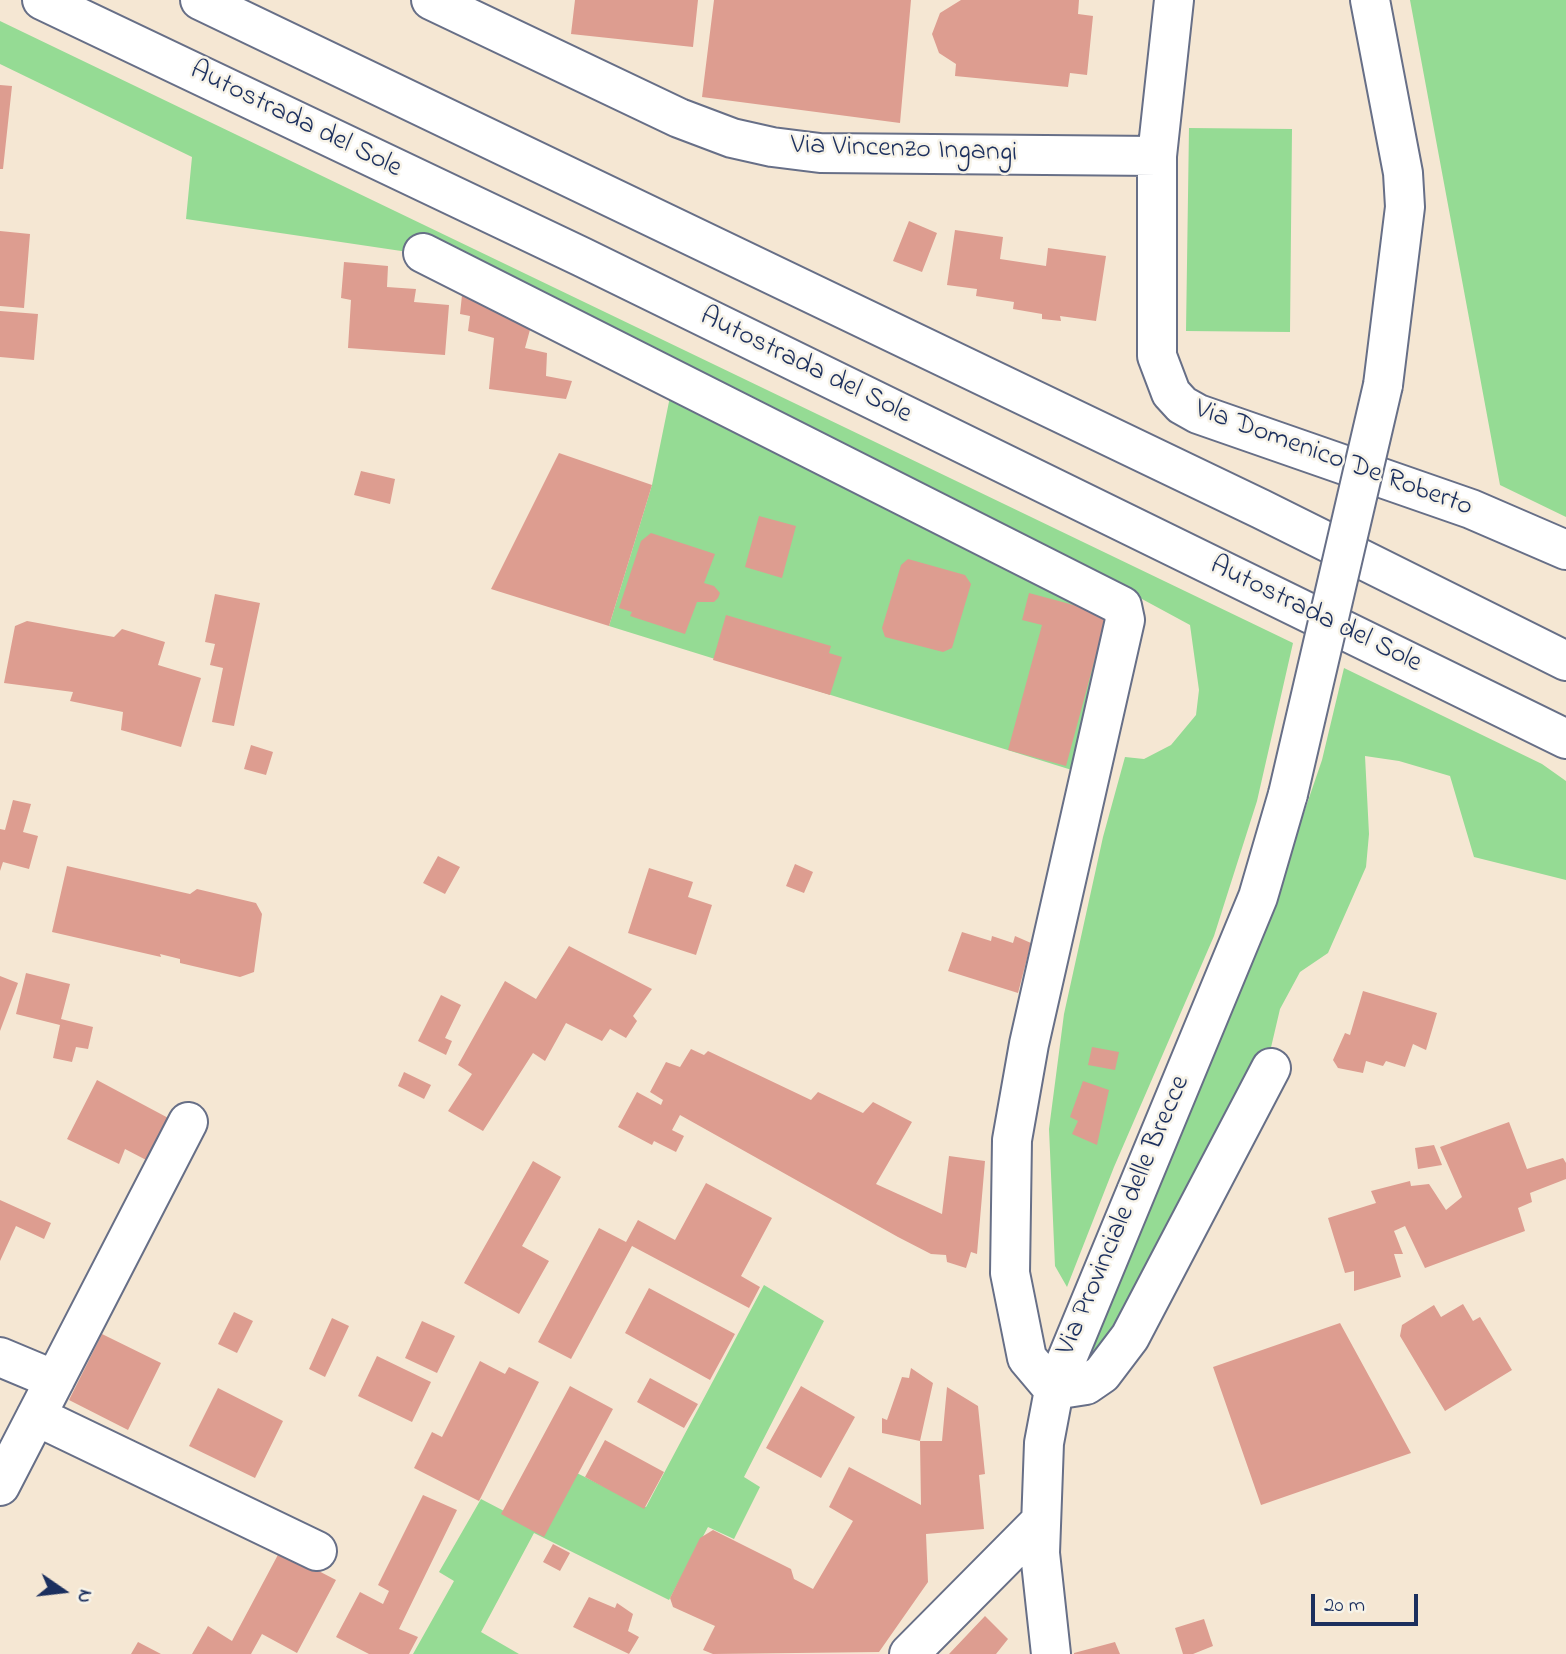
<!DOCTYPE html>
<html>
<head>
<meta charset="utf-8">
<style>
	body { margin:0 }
	#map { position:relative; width:1566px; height:1654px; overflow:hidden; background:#f5e7d3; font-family:"Indie Flower",sans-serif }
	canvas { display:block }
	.north { position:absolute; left:28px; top:1556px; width:70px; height:70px; -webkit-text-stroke:5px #f7f3e8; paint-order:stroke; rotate:104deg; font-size:19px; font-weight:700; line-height:28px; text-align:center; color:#1b2f5e }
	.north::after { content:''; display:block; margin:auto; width:24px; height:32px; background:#1b2f5e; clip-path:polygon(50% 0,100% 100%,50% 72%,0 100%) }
	.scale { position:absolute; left:1311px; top:1594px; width:107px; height:32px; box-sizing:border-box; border:4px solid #1b2f5e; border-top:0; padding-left:9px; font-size:21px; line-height:24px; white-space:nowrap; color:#1b2f5e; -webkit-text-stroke:5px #f7f3e8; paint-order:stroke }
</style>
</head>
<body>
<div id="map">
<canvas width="1566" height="1654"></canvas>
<div class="north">N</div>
<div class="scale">20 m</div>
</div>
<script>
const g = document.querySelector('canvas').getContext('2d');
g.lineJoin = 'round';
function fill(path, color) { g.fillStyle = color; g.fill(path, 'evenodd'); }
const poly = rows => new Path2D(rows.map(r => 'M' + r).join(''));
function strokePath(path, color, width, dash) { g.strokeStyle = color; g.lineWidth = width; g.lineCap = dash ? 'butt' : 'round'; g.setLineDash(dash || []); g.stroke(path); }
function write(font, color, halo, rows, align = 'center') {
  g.font = font + ' "Indie Flower",sans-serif'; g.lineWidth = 5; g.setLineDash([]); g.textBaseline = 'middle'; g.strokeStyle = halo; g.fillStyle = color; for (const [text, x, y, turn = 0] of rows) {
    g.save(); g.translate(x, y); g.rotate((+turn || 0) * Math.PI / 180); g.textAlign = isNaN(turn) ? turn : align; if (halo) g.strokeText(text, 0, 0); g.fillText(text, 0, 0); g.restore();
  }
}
fill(poly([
	[1410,0,1566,0,1566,517,1500,485],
	[0,21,1293,643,1257,801,1214,936,1114,1167,1067,1287,1055,1266,1049,1129,1064,1014,1103,837,1125,757,1144,759,1171,745,1196,715,1199,690,1190,625,996,520,412,237,408,252,186,219,192,157,0,64],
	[1189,128,1292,129,1290,332,1186,331],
	[672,387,1111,607,1075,771,609,626,652,485],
	[1344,668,1542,764,1566,781,1566,880,1474,857,1450,776,1399,761,1365,756,1369,834,1366,867,1328,953,1300,972,1280,1009,1269,1056,1112,1348,1090,1355,1122,1255,1286,865,1322,760],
	[764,1285,824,1321,744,1477,760,1487,734,1539,708,1527,669,1600,534,1533,481,1632,519,1654,413,1654,454,1581,439,1572,481,1499,504,1511,536,1453,646,1507]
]), '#95db94');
fill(poly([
	[575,0,698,0,693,47,571,34],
	[714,0,911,0,900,123,702,97],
	[961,0,1079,0,1078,14,1093,16,1087,75,1070,73,1068,87,955,76,956,64,939,53,932,34,940,13],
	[0,85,12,86,3,169,0,169],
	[909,221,937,233,922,272,893,261],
	[955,230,1003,237,1000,259,1046,266,1048,248,1106,256,1096,321,1060,316,1061,321,1042,319,1042,314,1013,309,1014,302,976,296,977,289,947,285],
	[0,231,30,234,24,308,0,306],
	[344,262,388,266,387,287,416,289,414,302,449,305,445,355,348,348,351,300,341,298],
	[462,295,523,311,531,326,525,348,547,353,546,376,572,381,566,399,489,389,494,338,468,331,470,316,460,314],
	[0,311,38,314,34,360,0,357],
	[559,453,652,485,609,626,491,589],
	[361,471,395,479,390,504,354,495],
	[759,516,796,526,782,578,745,567],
	[651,533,715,554,704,583,714,586,720,593,718,598,714,602,697,602,685,634,630,616,632,612,619,608,641,541],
	[908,559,965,575,971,584,952,648,943,652,885,637,882,628,901,565],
	[1029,593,1107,614,1066,766,1008,750,1042,625,1022,620],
	[215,594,260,603,234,726,212,722,223,668,210,665,215,644,205,642],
	[726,615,831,646,829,653,842,657,830,695,713,660],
	[27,621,114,637,122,629,165,642,158,665,201,678,181,747,121,730,123,712,70,701,73,692,4,683,15,626],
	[251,745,273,752,266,775,244,769],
	[13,800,31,804,23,832,38,836,29,869,3,862,0,871,0,829,5,830],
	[438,856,460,867,445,894,423,883],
	[795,864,813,872,804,893,786,886],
	[67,866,190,894,197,889,256,903,262,914,254,972,240,977,180,963,180,959,160,954,161,957,52,932],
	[649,868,693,882,688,897,712,905,696,955,628,933],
	[962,932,991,941,992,936,1013,943,1015,936,1031,943,1018,993,948,971],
	[569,946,652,989,633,1016,637,1021,626,1038,610,1029,602,1041,566,1023,545,1061,533,1053,483,1131,448,1111,472,1074,458,1065,505,981,536,999],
	[26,973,70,984,61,1019,93,1027,88,1049,76,1047,72,1062,53,1058,60,1025,16,1014],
	[0,976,18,983,0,1031],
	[1363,991,1437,1013,1426,1050,1413,1044,1405,1067,1386,1061,1383,1066,1366,1061,1363,1073,1338,1068,1333,1060,1345,1033,1350,1035],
	[441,995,461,1005,445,1038,452,1041,446,1055,418,1041],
	[1092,1047,1119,1052,1115,1070,1088,1065],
	[691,1049,704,1055,708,1051,811,1100,818,1092,863,1113,873,1102,912,1122,876,1184,942,1214,949,1156,985,1161,977,1254,971,1252,966,1268,947,1262,946,1255,931,1254,898,1237,680,1115,672,1130,684,1136,676,1152,654,1141,652,1145,618,1127,637,1092,661,1105,663,1100,650,1092,666,1062,680,1067],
	[404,1072,431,1085,424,1099,398,1086],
	[97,1080,172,1120,150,1162,125,1149,119,1164,67,1139],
	[1083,1081,1109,1090,1097,1145,1072,1134,1078,1121,1070,1117],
	[1509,1122,1527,1169,1563,1158,1566,1163,1566,1179,1530,1193,1532,1202,1518,1208,1525,1231,1425,1268,1405,1226,1394,1231,1403,1254,1394,1254,1401,1277,1354,1291,1354,1271,1345,1273,1328,1218,1376,1203,1371,1191,1410,1181,1411,1186,1429,1184,1446,1210,1462,1197,1440,1147],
	[1434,1145,1442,1165,1418,1169,1415,1148],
	[533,1161,561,1177,522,1246,549,1261,519,1314,464,1283],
	[706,1183,772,1218,741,1276,760,1287,749,1308,632,1246,571,1359,538,1342,599,1228,626,1242,638,1220,675,1240],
	[0,1200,51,1223,44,1239,16,1226,0,1261],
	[649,1288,735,1334,710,1380,625,1333],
	[1463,1304,1473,1321,1480,1317,1512,1370,1445,1411,1400,1336,1402,1325,1434,1305,1441,1317],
	[234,1312,253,1321,237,1353,218,1344],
	[332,1318,349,1326,325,1377,309,1369],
	[422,1321,455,1336,437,1373,405,1358],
	[1340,1323,1411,1453,1261,1505,1213,1367],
	[102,1334,161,1363,128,1430,69,1400],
	[377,1356,431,1382,412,1422,358,1396],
	[480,1361,505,1374,509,1367,539,1382,479,1501,414,1468,432,1432,442,1437],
	[911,1368,933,1383,920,1441,882,1433,882,1418,887,1420,902,1377,909,1378],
	[650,1378,698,1404,684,1428,637,1402],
	[570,1386,613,1409,544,1537,501,1514],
	[801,1386,855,1417,821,1478,766,1448],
	[947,1387,978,1406,985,1474,979,1475,984,1529,926,1534,928,1582,879,1652,713,1654,703,1650,715,1626,673,1607,670,1598,700,1538,713,1530,791,1569,794,1579,813,1589,853,1521,829,1507,849,1467,921,1505,920,1441,942,1441],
	[218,1388,283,1421,255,1478,189,1446],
	[605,1440,664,1472,644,1509,585,1477],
	[423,1495,457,1510,399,1629,418,1637,409,1654,369,1654,336,1637,360,1592,383,1604,389,1591,378,1585],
	[553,1544,570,1553,560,1571,543,1562],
	[280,1551,336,1580,297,1653,262,1634,251,1654,192,1654,208,1626,232,1641],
	[589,1597,615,1608,617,1603,633,1614,628,1631,639,1637,629,1654,573,1627],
	[985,1616,1008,1639,996,1654,949,1654],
	[1204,1619,1213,1646,1193,1654,1183,1654,1175,1628],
	[138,1642,161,1654,131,1654],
	[1115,1642,1120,1654,1074,1654,1074,1653]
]), '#dd9d90');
const minor = poly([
	[431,0,679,118,732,138,772,147,820,153,1157,156],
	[1174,0,1157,156,1157,356,1171,393,1182,405,1198,414,1471,509,1566,550],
	[1370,0,1403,173,1405,207,1383,385],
	[423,253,1122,606,1125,620,1029,1044,1012,1140,1010,1273,1027,1358,1054,1390,1086,1385,1102,1374,1130,1337,1271,1068],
	[0,1357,55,1380],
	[36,1416,317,1551],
	[0,1486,188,1122],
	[909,1654,1041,1521],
	[1051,1654,1040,1553,1044,1443,1054,1390,1258,897,1288,794]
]);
const highway = poly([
	[42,0,582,257,1566,739],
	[200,0,1261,509,1566,661]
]);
strokePath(minor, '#676f87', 42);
strokePath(highway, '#676f87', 42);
strokePath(minor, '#fff', 38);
strokePath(highway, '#fff', 38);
const minorBridge = poly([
	[1288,794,1383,385]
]);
strokePath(minorBridge, '#676f87', 42, []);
strokePath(minorBridge, '#fff', 38);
write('28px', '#1b2f5e', '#f7f3e8', [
	["Autostrada del Sole",295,121,26],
	["Via Vincenzo Ingangi",904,151,2],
	["Autostrada del Sole",805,367,26],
	["Via Domenico De Roberto",1333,460,20],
	["Autostrada del Sole",1315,616,26],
	["Via Provinciale delle Brecce",1125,1216,-67]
]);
</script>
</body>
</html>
